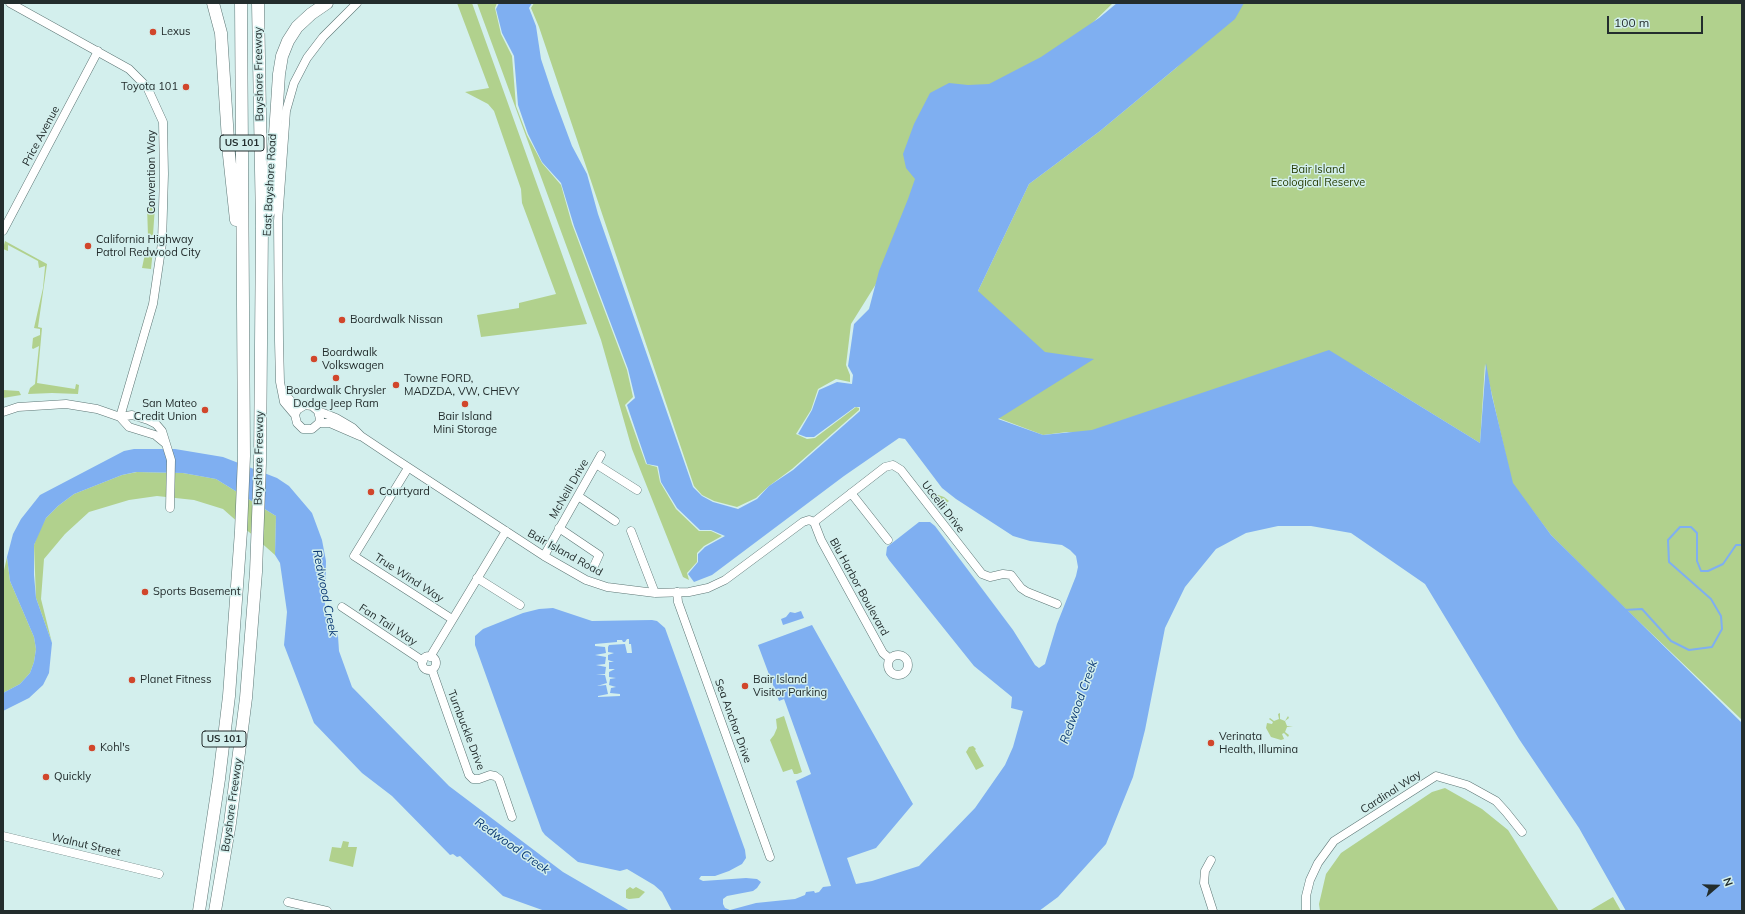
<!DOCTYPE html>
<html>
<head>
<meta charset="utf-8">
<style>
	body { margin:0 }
	#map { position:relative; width:1745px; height:914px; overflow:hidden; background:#d3efed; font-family:Mulish,sans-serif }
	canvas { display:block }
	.frame { position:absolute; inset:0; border:4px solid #232d2d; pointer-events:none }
	.north { position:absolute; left:1697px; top:866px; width:40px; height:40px; -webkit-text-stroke:3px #d3efed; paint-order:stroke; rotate:70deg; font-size:11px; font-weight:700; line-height:16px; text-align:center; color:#232d2d }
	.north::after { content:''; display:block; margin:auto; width:14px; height:18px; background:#232d2d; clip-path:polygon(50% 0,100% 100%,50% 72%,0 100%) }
	.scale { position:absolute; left:1607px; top:16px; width:96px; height:18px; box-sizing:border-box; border:2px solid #232d2d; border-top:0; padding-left:5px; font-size:12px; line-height:14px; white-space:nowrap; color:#232d2d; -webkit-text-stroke:3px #d3efed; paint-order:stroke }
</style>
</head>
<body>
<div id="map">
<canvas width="1745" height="914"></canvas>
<div class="frame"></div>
<div class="north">N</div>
<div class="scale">100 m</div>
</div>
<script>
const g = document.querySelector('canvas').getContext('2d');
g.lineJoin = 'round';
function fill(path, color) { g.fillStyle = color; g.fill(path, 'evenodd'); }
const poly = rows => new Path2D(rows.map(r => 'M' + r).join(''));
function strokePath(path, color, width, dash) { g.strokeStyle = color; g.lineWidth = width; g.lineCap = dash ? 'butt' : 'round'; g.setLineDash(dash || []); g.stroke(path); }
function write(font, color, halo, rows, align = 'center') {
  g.font = font + ' Mulish,sans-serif'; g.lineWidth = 3; g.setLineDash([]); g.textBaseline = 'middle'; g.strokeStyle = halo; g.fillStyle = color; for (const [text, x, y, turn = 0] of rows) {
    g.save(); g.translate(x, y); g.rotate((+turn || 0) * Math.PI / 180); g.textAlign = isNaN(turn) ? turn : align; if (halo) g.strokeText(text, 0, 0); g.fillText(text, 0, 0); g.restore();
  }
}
fill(poly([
	[457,3,472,3,587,324,481,337,477,315,519,308,519,303,556,294,522,203,521,189,494,111,488,104,465,92,489,88],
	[477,3,497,3,495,8,501,34,512,56,516,106,527,135,542,163,561,185,572,224,627,370,633,397,625,405,646,464,657,467,660,482,676,509,699,531,711,531,722,536,704,546,697,553,697,562,687,573,689,580,683,577,632,449,601,340],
	[534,3,1113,3,1079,36,896,252,851,324,846,365,850,375,850,382,836,379,818,389,811,410,796,434,807,439,815,438,856,407,859,408,859,410,792,469,769,486,756,498,737,507,714,501,702,495,694,486,539,27,531,8],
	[1242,3,1742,3,1742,720,1608,592,1551,535,1512,483,1485,364,1480,443,1363,371,1126,438,1067,432,1043,435,998,418,978,291,1029,184,1100,131,1176,68],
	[147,206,155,206,153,235,148,236],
	[5,241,47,264,38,327,42,328,37,383,75,389,76,384,79,385,78,394,52,393,28,394,30,388,35,384,39,346,33,349,32,348,33,338,40,335,40,329,34,328,43,288,45,267,45,266,39,268,38,261,8,245,8,251,3,249],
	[146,249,153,250,151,269,142,268],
	[3,390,19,391,21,395,3,398],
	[137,472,183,473,216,479,276,516,275,555,223,509,194,500,157,496,129,500,89,512,65,534,44,559,41,599,52,643,36,598,34,545,39,531,46,518,58,506,74,494,122,475],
	[935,494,944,497,949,501,941,507,932,496],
	[7,557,10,581,34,637,36,649,34,662,30,673,20,684,3,693,3,575],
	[1280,713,1280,719,1285,721,1288,716,1289,718,1285,721,1287,726,1293,727,1287,727,1285,732,1289,735,1288,737,1284,733,1282,734,1284,739,1281,740,1271,737,1266,728,1267,723,1272,724,1273,722,1269,719,1270,718,1274,721,1279,719,1278,714],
	[784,716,802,772,797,774,794,774,792,769,783,772,770,740,774,735,777,728,776,719],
	[973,746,976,749,975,750,984,766,976,770,966,752,969,747],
	[1445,788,1482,809,1508,830,1559,911,1320,911,1319,904,1326,874,1341,853,1432,792],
	[343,841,349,842,348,847,357,847,353,867,329,861,332,847,341,848],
	[630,887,633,889,636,887,645,892,639,898,629,899,626,898,626,890],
	[1613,897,1621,911,1589,911]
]), '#b1d18d');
fill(poly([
	[499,3,532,3,529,8,536,26,541,59,553,95,572,146,587,174,598,214,693,487,702,496,713,502,738,509,757,499,769,486,793,470,860,411,860,407,855,407,814,437,806,437,798,434,812,410,819,390,837,382,852,384,853,375,848,366,854,324,869,309,879,271,908,199,915,179,906,168,903,154,914,124,930,93,949,83,968,85,989,84,1041,57,1099,18,1117,3,1244,3,1235,19,1100,131,1029,184,978,291,1045,352,1094,359,998,419,1043,435,1092,430,1329,350,1480,443,1486,363,1492,396,1513,483,1551,535,1742,723,1742,911,1626,911,1579,828,1519,739,1425,584,1351,533,1311,526,1278,526,1246,533,1216,549,1185,587,1165,628,1145,730,1133,777,1106,844,1058,897,1039,911,672,911,662,892,654,885,627,869,620,871,578,862,545,835,542,831,475,645,475,636,483,629,523,613,539,609,553,608,592,621,652,620,657,621,665,628,745,850,746,858,742,864,729,871,715,876,701,876,699,879,703,881,746,878,757,879,761,882,757,888,753,891,727,896,723,899,723,904,725,908,730,910,756,903,795,899,805,895,806,892,814,891,815,893,819,892,823,887,831,886,796,781,811,774,784,699,779,701,758,645,812,625,913,804,876,848,847,858,856,884,872,881,919,866,975,808,1005,765,1013,747,1023,711,1011,708,1012,697,974,666,889,560,886,555,887,547,919,522,930,522,935,526,1013,630,1035,665,1039,668,1045,664,1057,624,1076,576,1078,567,1076,556,1070,550,1062,545,1030,541,1013,536,956,499,942,488,905,439,899,438,844,476,712,575,694,582,688,574,698,562,698,554,705,547,725,536,711,530,700,530,677,508,661,482,658,466,647,464,627,405,635,398,628,369,574,226,561,183,542,162,528,134,518,105,514,56,502,33,496,9],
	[134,449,175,449,223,457,277,478,289,486,312,513,322,540,326,561,325,606,338,636,339,651,352,687,449,786,563,872,630,911,545,911,503,896,460,856,457,857,453,854,450,855,392,796,362,773,314,723,284,645,287,612,280,563,275,555,276,516,216,479,183,473,136,472,122,475,74,494,58,506,46,518,34,545,34,575,36,598,52,643,49,673,43,685,29,698,3,711,3,693,20,684,30,673,34,662,36,649,34,637,10,581,7,557,13,534,21,519,40,495,124,451],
	[801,611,804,618,783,625,781,619,786,617,790,612,795,613]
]), '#7faff1');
fill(poly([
	[627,639,629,639,629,644,631,644,632,653,627,653,625,644,609,645,608,647,608,652,614,653,608,655,608,660,614,662,609,662,609,669,615,669,609,672,609,677,616,678,610,679,609,685,616,687,611,688,610,693,620,694,620,696,598,697,598,696,608,694,606,685,597,686,607,683,605,675,596,674,605,674,606,667,596,665,605,664,606,657,595,655,606,653,605,647,595,646,595,644,617,642,617,640,622,640,623,642,625,642]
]), '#d3efed');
strokePath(poly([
	[1742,513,1742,515],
	[1624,610,1642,609,1671,641,1689,650,1712,647,1722,629,1721,616,1711,599,1669,562,1668,540,1680,527,1691,527,1697,533,1697,561,1701,571,1708,571,1723,564,1736,545,1742,545]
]), '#7faff1', 2);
const minor = poly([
	[3,231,98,51],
	[282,391,291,401,302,406],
	[318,411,320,419,319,423,312,429,303,429,297,423,295,415,297,410,305,405,312,406,318,411,336,418,353,428,361,436,397,460,544,556,586,580,607,587,655,593,689,592,708,588,725,580,803,522,809,520,814,522],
	[3,412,18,407,66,404,97,409,120,417,153,304,162,243,164,174,163,122,147,87,129,69,10,3],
	[295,415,284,402,280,382,279,341,278,221,286,111,294,83,307,58,323,37,357,3],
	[319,423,330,423,360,436],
	[166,444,155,435,129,427,120,417,132,415,148,420,156,424,162,431,171,460,170,508],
	[596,464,637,490],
	[408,468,354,556,452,619],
	[851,493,888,540],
	[578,496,615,521],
	[814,522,885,467,893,465,901,470,982,574,990,577,1003,574,1011,575,1021,588,1027,592,1057,604],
	[814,522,821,540,883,653,890,659],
	[559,528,599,555,594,566],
	[631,531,655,593],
	[544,556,601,455],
	[477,578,520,605],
	[677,592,678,602,770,857],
	[342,607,423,661],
	'888 665a10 10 0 1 1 20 0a10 10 0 1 1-20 0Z',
	'422 663a7 7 0 1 1 14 0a7 7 0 1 1-14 0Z',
	[430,657,506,531],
	[432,670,469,775,473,779,479,779,490,775,495,776,499,779,512,817],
	[3,836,159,874],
	[1211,860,1205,871,1204,883,1213,911],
	[288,902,327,911],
	[1306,911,1306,896,1310,880,1318,863,1334,841,1436,776,1467,785,1496,801,1506,812,1522,832]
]);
const highway = poly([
	[213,3,221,33,229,155,236,220],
	[262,224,270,210,279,74,282,56,288,41,297,27,311,14,327,3],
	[199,911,219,779,229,696,241,531,244,456,241,3],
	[215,911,230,823,246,698,256,572,260,463,262,225,258,3]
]);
strokePath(minor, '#5d7675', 9);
strokePath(highway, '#5d7675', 13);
strokePath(minor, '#fff', 8);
strokePath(highway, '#fff', 12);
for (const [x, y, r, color] of [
	[153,32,4,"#d1462b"],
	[186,87,4,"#d1462b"],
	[88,246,4,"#d1462b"],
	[342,320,4,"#d1462b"],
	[314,359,4,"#d1462b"],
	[336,378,4,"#d1462b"],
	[396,385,4,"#d1462b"],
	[465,404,4,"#d1462b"],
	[205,410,4,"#d1462b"],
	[371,492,4,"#d1462b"],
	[145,592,4,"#d1462b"],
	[132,680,4,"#d1462b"],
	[745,686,4,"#d1462b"],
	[1211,743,4,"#d1462b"],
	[92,748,4,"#d1462b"],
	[46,777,4,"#d1462b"]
]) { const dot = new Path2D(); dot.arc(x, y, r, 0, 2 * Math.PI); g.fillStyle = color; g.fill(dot); strokePath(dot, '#d3efed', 1.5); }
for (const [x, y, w] of [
	[242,143,44],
	[224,739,44]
]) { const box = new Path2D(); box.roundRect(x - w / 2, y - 8, w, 16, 3); g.fillStyle = '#d3efed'; g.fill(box); strokePath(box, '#232d2d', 1); }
write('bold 10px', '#232d2d', null, [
	["US 101",242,143],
	["US 101",224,739]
]);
write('11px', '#232d2d', '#d3efed', [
	["Lexus",161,32],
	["Toyota 101",178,87,"right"],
	["California Highway",96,240],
	["Patrol Redwood City",96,253],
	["Boardwalk Nissan",350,320],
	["Boardwalk",322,353],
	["Volkswagen",322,366],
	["Towne FORD,",404,379],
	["MADZDA, VW, CHEVY",404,392],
	["Boardwalk Chrysler",336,391,"center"],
	["Dodge Jeep Ram",336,404,"center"],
	["San Mateo",197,404,"right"],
	["Credit Union",197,417,"right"],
	["Bair Island",465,417,"center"],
	["Mini Storage",465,430,"center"],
	["Courtyard",379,492],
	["Sports Basement",153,592],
	["Planet Fitness",140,680],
	["Bair Island",753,680],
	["Visitor Parking",753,693],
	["Verinata",1219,737],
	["Health, Illumina",1219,750],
	["Kohl's",100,748],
	["Quickly",54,777]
], 'left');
write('11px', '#232d2d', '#d3efed', [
	["Bayshore Freeway",259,74,-91],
	["Price Avenue",41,136,-62],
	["Convention Way",152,172,-90],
	["East Bayshore Road",270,185,-87],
	["Bayshore Freeway",259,458,-89],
	["McNeill Drive",569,489,-60],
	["Uccelli Drive",943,507,52],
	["Bair Island Road",565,553,29],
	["True Wind Way",409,578,33],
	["Blu Harbor Boulevard",859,587,61],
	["Fan Tail Way",388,625,33],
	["Sea Anchor Drive",733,721,70],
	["Turnbuckle Drive",466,730,69],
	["Cardinal Way",1391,792,-33],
	["Bayshore Freeway",232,805,-82],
	["Walnut Street",86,845,13]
]);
write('11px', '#263c03', '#d3efed', [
	["Bair Island",1318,170],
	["Ecological Reserve",1318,183]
]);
write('italic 12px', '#0c3a75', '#d3efed', [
	["Redwood Creek",325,593,79],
	["Redwood Creek",1079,702,-70],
	["Redwood Creek",512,846,35]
]);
</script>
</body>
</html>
